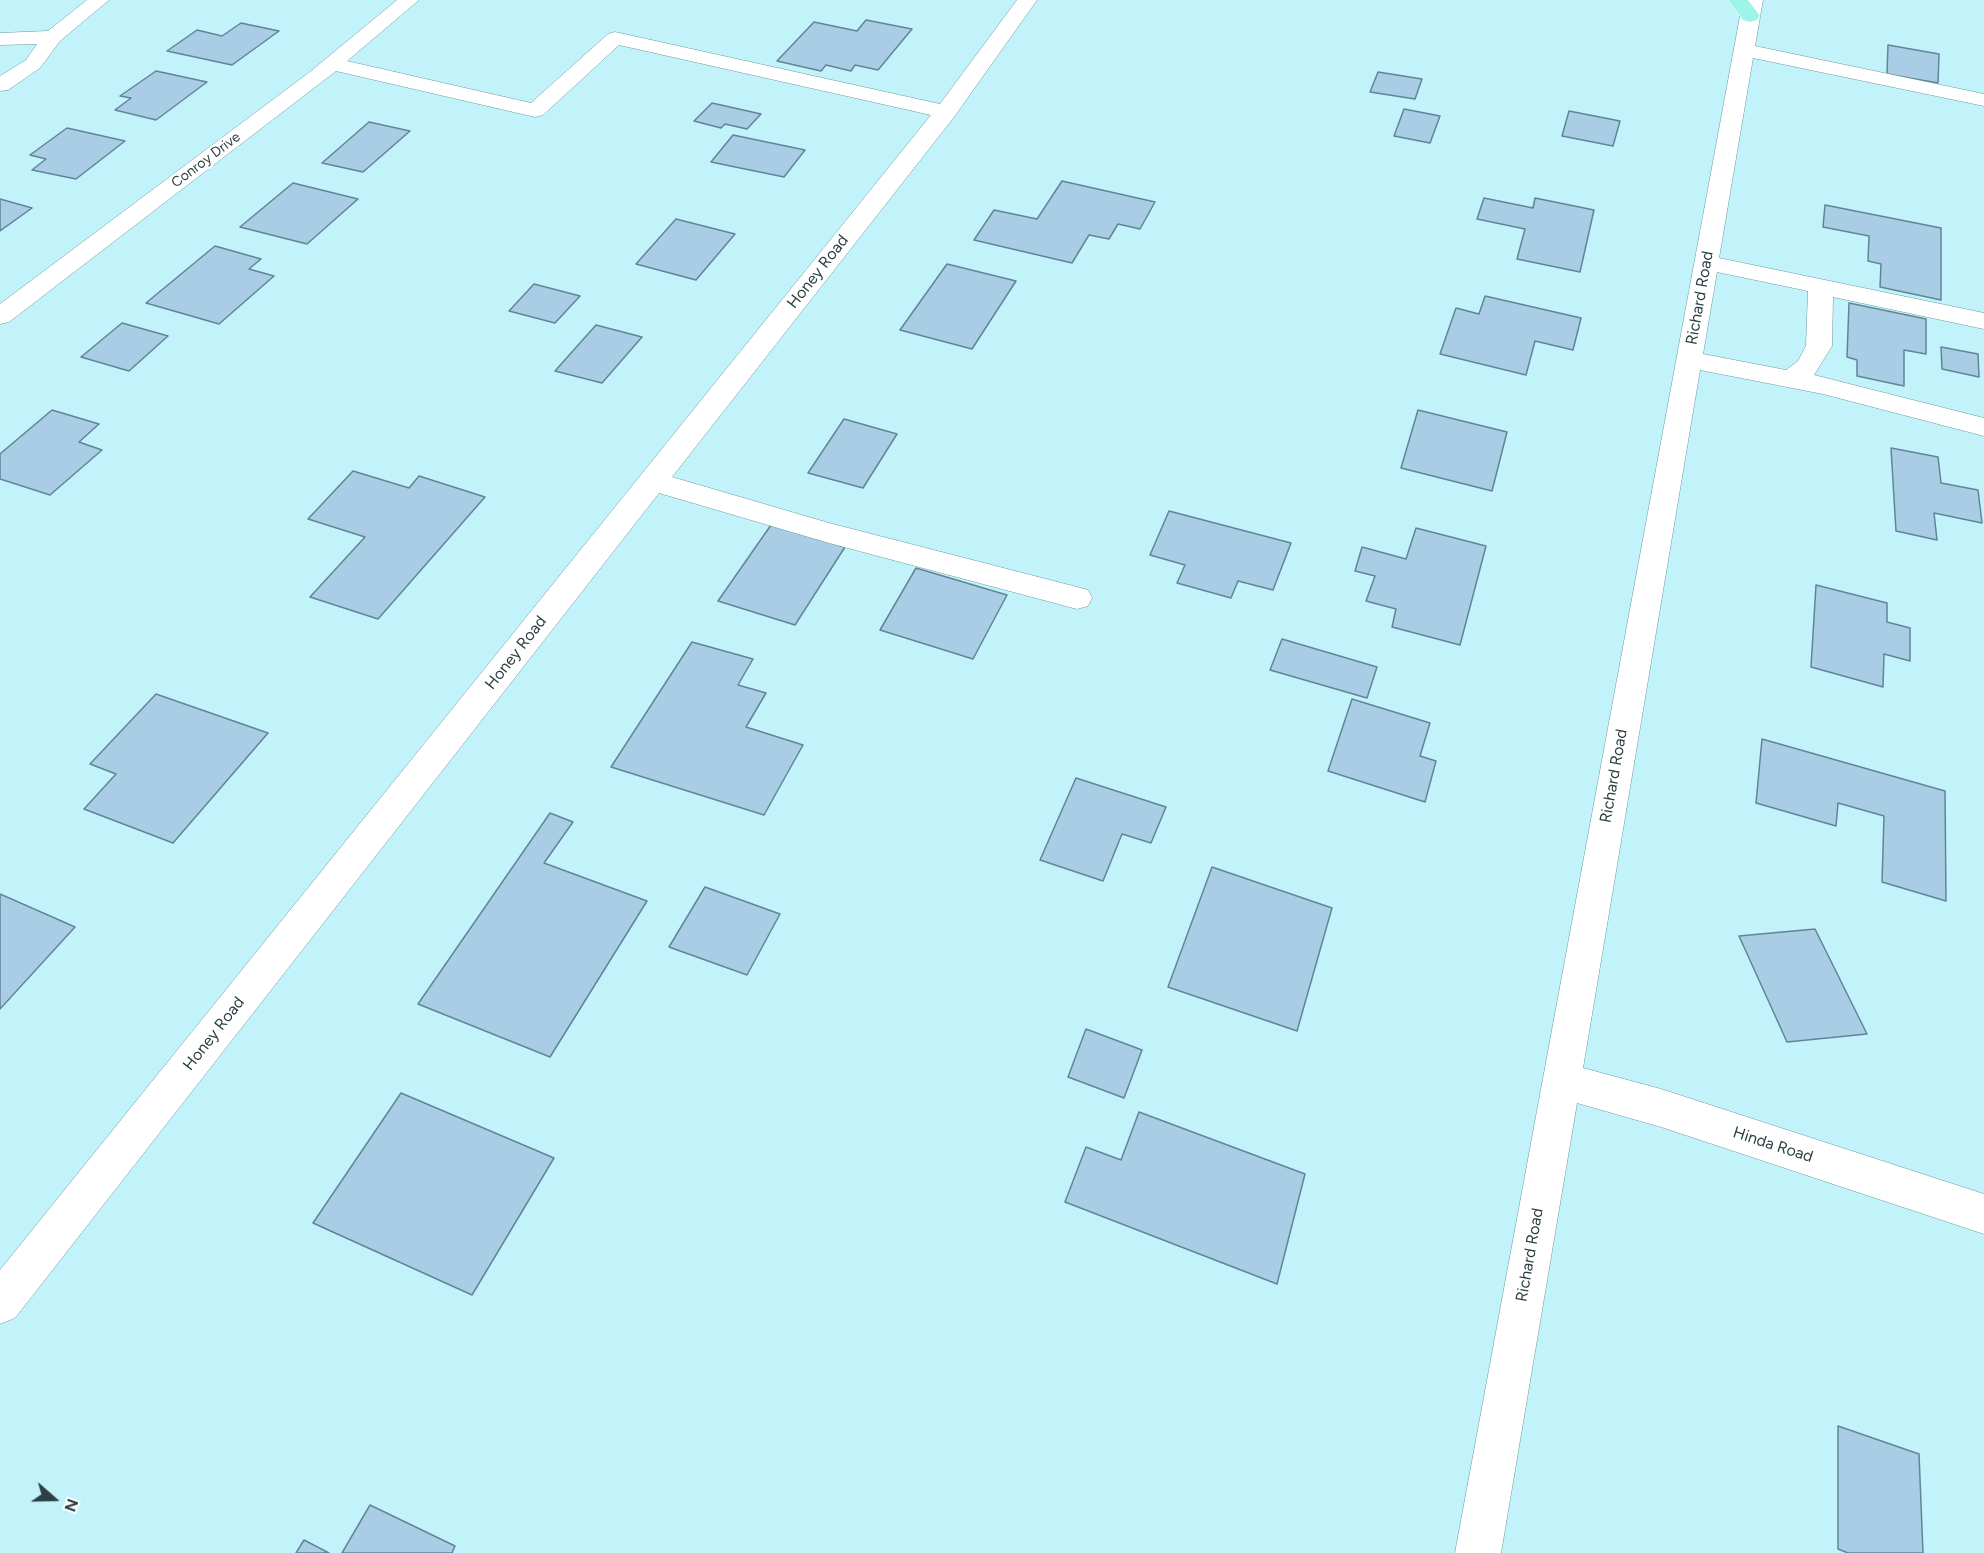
<!DOCTYPE html>
<html>
<head>
<meta charset="utf-8">
<style>
	body { margin:0 }
	#map { position:relative; width:1984px; height:1553px; overflow:hidden; background:#c2f2fa; font-family:Figtree,sans-serif }
	canvas { display:block }
	.north { position:absolute; left:24px; top:1469px; width:60px; height:60px; -webkit-text-stroke:4px #fff; paint-order:stroke; rotate:110deg; font-size:16px; font-weight:700; line-height:24px; text-align:center; color:#2c3f42 }
	.north::after { content:''; display:block; margin:auto; width:21px; height:27px; background:#2c3f42; clip-path:polygon(50% 0,100% 100%,50% 72%,0 100%) }
</style>
</head>
<body>
<div id="map">
<canvas width="1984" height="1553"></canvas>
<div class="north">N</div>
</div>
<script>
const g = document.querySelector('canvas').getContext('2d');
g.lineJoin = 'round';
function fill(path, color) { g.fillStyle = color; g.fill(path, 'evenodd'); }
const poly = rows => new Path2D(rows.map(r => 'M' + r).join(''));
function strokePath(path, color, width, dash) { g.strokeStyle = color; g.lineWidth = width; g.lineCap = dash ? 'butt' : 'round'; g.setLineDash(dash || []); g.stroke(path); }
function write(font, color, halo, rows, align = 'center') {
  g.font = font + ' Figtree,sans-serif'; g.lineWidth = 5; g.setLineDash([]); g.textBaseline = 'middle'; g.strokeStyle = halo; g.fillStyle = color; for (const [text, x, y, turn = 0] of rows) {
    g.save(); g.translate(x, y); g.rotate((+turn || 0) * Math.PI / 180); g.textAlign = isNaN(turn) ? turn : align; if (halo) g.strokeText(text, 0, 0); g.fillText(text, 0, 0); g.restore();
  }
}
const building = poly([
	[866,20,912,29,878,70,855,65,851,71,826,65,821,71,777,61,814,22,857,31,866,20],
	[241,23,279,31,232,65,167,51,197,30,222,36,241,23],
	[1888,45,1939,54,1938,83,1887,74,1888,45],
	[156,71,207,82,156,120,115,110,131,98,120,96,156,71],
	[1378,72,1422,79,1415,99,1370,92,1378,72],
	[712,103,761,114,747,129,725,124,721,128,694,121,712,103],
	[1404,109,1440,116,1430,143,1394,136,1404,109],
	[1569,111,1620,121,1613,146,1562,136,1569,111],
	[369,122,410,131,363,172,322,163,369,122],
	[67,128,125,141,76,179,32,170,46,159,30,155,67,128],
	[733,135,805,150,784,177,711,162,733,135],
	[1062,181,1155,202,1140,229,1118,224,1109,239,1089,235,1072,263,974,240,994,210,1037,219,1062,181],
	[293,183,358,199,307,244,240,227,293,183],
	[1484,198,1533,208,1535,198,1594,210,1580,272,1517,259,1525,229,1477,219,1484,198],
	[0,199,32,208,0,231,0,199],
	[1825,205,1941,228,1941,300,1880,287,1881,264,1868,261,1869,236,1823,227,1825,205],
	[676,219,735,234,696,280,636,264,676,219],
	[215,246,261,259,249,269,274,276,219,324,146,303,215,246],
	[947,264,1016,281,972,349,900,330,947,264],
	[534,284,580,296,555,323,509,311,534,284],
	[1485,296,1581,318,1573,350,1535,341,1526,375,1440,354,1456,308,1479,314,1485,296],
	[1849,303,1926,319,1926,354,1904,350,1904,386,1857,376,1857,360,1847,357,1849,303],
	[122,323,168,336,129,371,81,357,122,323],
	[596,325,642,337,602,383,555,371,596,325],
	[1941,347,1978,354,1979,377,1942,369,1941,347],
	[52,410,99,424,79,442,102,450,50,495,0,479,0,454,52,410],
	[1418,410,1507,432,1492,491,1401,468,1418,410],
	[844,419,897,434,863,488,808,473,844,419],
	[1891,448,1938,457,1941,483,1978,490,1982,523,1934,513,1937,540,1896,531,1891,448],
	[353,471,409,488,419,476,485,497,378,619,310,597,365,537,308,519,353,471],
	[1169,511,1291,543,1273,590,1238,581,1231,598,1177,583,1185,565,1150,555,1169,511],
	[771,525,845,547,795,625,718,601,771,525],
	[1416,528,1486,546,1460,645,1392,627,1396,609,1366,601,1375,576,1355,571,1362,547,1406,559,1416,528],
	[916,568,1007,595,973,659,880,630,916,568],
	[1816,585,1887,603,1887,622,1910,628,1910,661,1884,654,1883,687,1811,667,1816,585],
	[1282,639,1377,667,1367,698,1270,670,1282,639],
	[692,642,753,659,738,685,766,693,746,727,803,745,764,815,611,767,692,642],
	[156,694,268,733,173,843,84,809,116,774,90,764,156,694],
	[1352,699,1430,723,1420,756,1436,761,1425,802,1328,771,1352,699],
	[1762,739,1945,791,1946,901,1882,882,1884,816,1838,803,1836,826,1756,803,1762,739],
	[1076,778,1166,807,1151,843,1122,834,1103,881,1040,860,1076,778],
	[550,813,573,822,544,863,647,901,550,1057,418,1004,550,813],
	[1212,867,1332,908,1297,1031,1168,987,1212,867],
	[705,887,780,914,747,975,669,947,705,887],
	[0,894,75,927,0,1009,0,894],
	[1815,929,1867,1034,1787,1042,1739,936,1815,929],
	[1086,1029,1142,1050,1124,1098,1068,1077,1086,1029],
	[401,1093,554,1158,472,1295,313,1223,401,1093],
	[1139,1112,1305,1174,1277,1284,1065,1202,1086,1147,1121,1160,1139,1112],
	[1838,1426,1919,1454,1923,1553,1848,1553,1838,1549,1838,1426],
	[370,1505,455,1546,452,1553,342,1553,370,1505],
	[304,1540,329,1553,296,1553,304,1540]
]);
fill(building, '#a9cde4');
strokePath(building, '#628499', 1.5);
const minor = poly([
	[87,0,109,0,60,41,40,68,8,90,0,91,0,76,26,60,37,44,0,45,0,33,48,31,87,0],
	[397,0,419,0,347,61,531,103,608,34,615,32,940,104,1017,0,1037,0,954,117,672,477,829,523,1077,587,1088,590,1092,598,1088,606,1077,609,829,543,659,493,15,1318,0,1324,0,1270,931,115,619,45,543,115,535,117,336,71,9,322,0,324,0,304,311,71,397,0],
	[1743,0,1763,0,1755,46,1984,94,1984,106,1753,58,1719,258,1984,313,1984,329,1833,297,1832,346,1814,375,1984,418,1984,436,1823,394,1700,370,1583,1068,1661,1089,1984,1194,1984,1234,1661,1127,1577,1103,1501,1553,1455,1553,1743,0],
	[1717,272,1808,291,1806,346,1798,361,1786,370,1703,354,1717,272]
]);
const major = poly([
	[1728,0,1748,0,1760,16,1757,20,1750,22,1743,20,1728,0]
]);
strokePath(minor, '#6d9aa2', 1);
strokePath(major, '#fff', 1);
fill(minor, '#fff');
fill(major, '#9ff4e9');
write('14px', '#2c3f42', '#fff', [
	["Conroy Drive",206,160,-37]
]);
write('16px', '#2c3f42', '#fff', [
	["Honey Road",818,272,-52],
	["Richard Road",1700,298,-80],
	["Honey Road",516,653,-52],
	["Richard Road",1614,776,-80],
	["Honey Road",214,1034,-52],
	["Hinda Road",1773,1145,18],
	["Richard Road",1530,1255,-80]
]);
</script>
</body>
</html>
